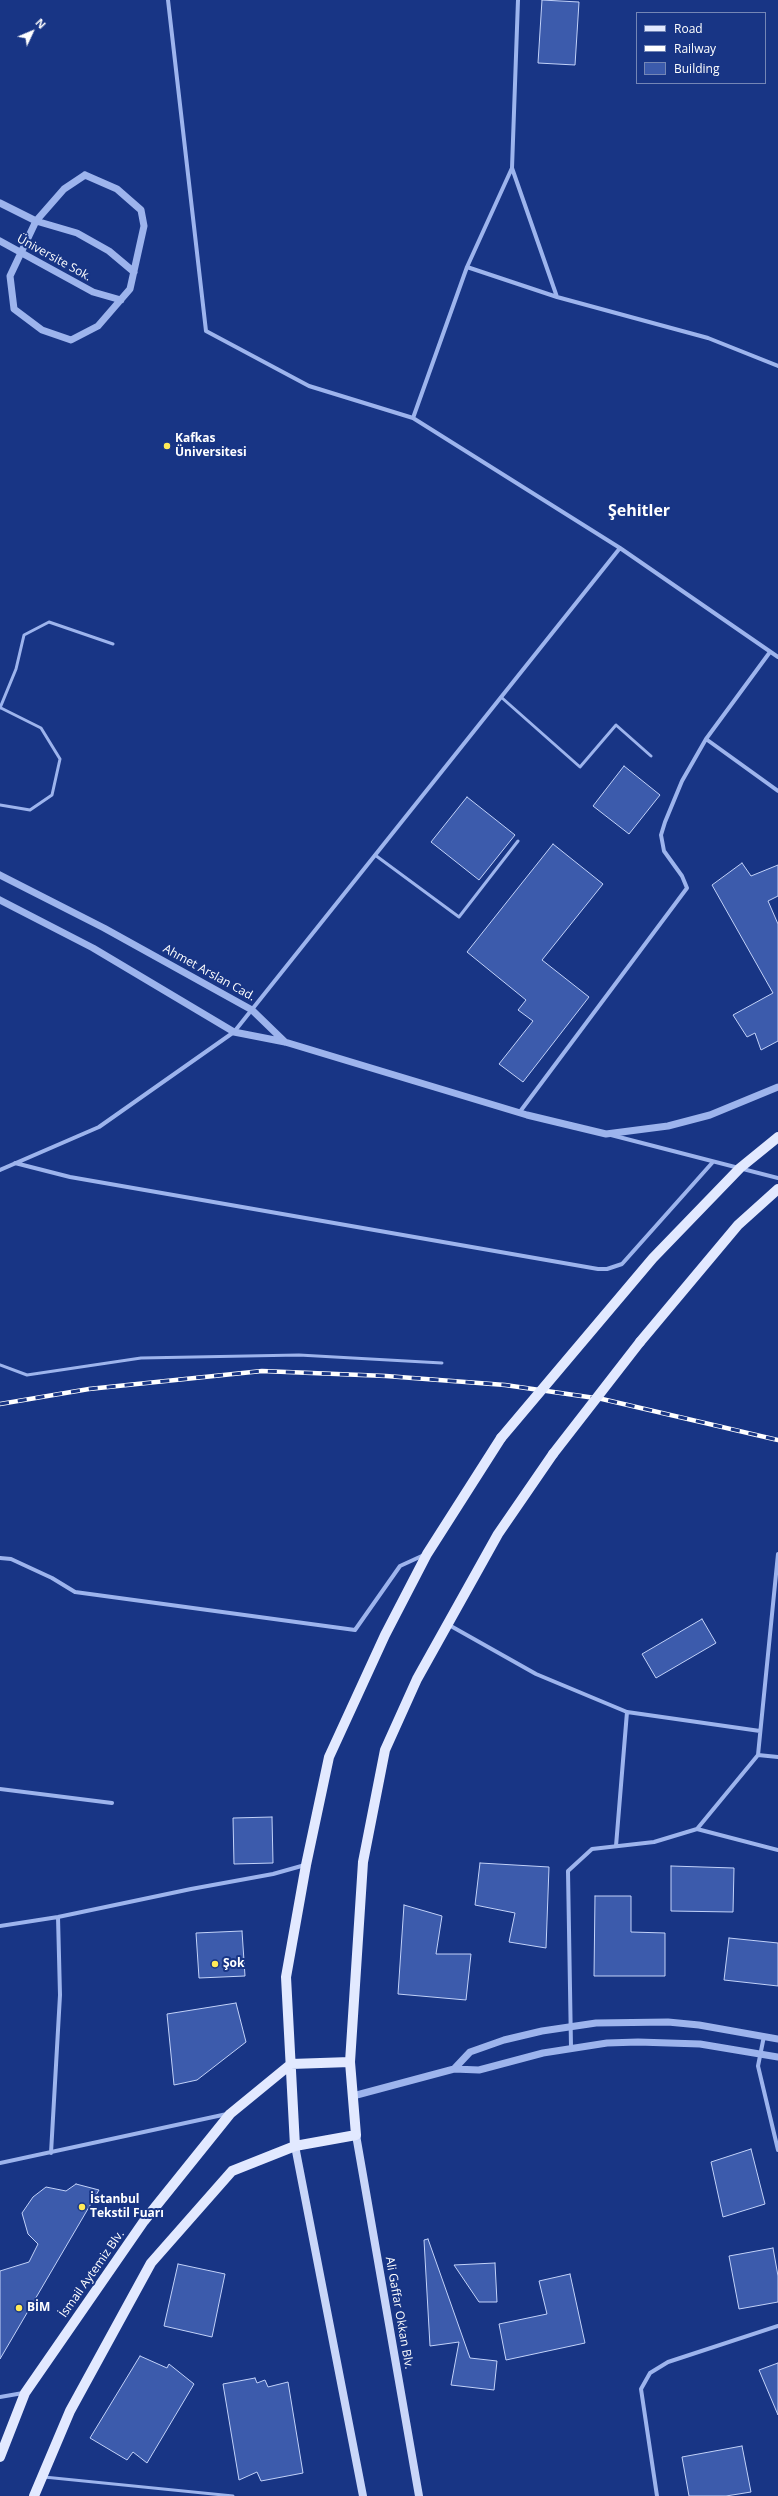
<!DOCTYPE html>
<html>
<head>
<meta charset="utf-8">
<style>
	body { margin:0 }
	#map { position:relative; width:778px; height:2496px; overflow:hidden; background:#183585; font-family:"Open Sans",sans-serif }
	canvas { display:block }
	.legend { position:absolute; left:636px; top:12px; width:130px; height:72px; box-sizing:border-box; background:#183585; border:1px solid #7486b6; margin:0; padding:5px 7px; list-style:none; font-size:12px; color:#fff }
	.legend li { display:flex; align-items:center; gap:8px; height:20px }
	.legend b { width:20px; border:1px solid #7486b6 }
	.north { position:absolute; left:12px; top:12px; width:40px; height:40px; -webkit-text-stroke:3px #183585; paint-order:stroke; rotate:46deg; font-size:11px; font-weight:700; line-height:16px; text-align:center; color:#fff }
	.north::after { content:''; display:block; margin:auto; width:14px; height:18px; background:#fff; clip-path:polygon(50% 0,100% 100%,50% 72%,0 100%) }
</style>
</head>
<body>
<div id="map">
<canvas width="778" height="2496"></canvas>
<ul class="legend">
<li><b style="height:5px;background:#e2e9ff"></b>Road</li>
<li><b style="height:5px;background:#fff"></b>Railway</li>
<li><b style="height:11px;background:#3c5bac"></b>Building</li>
</ul>
<div class="north">N</div>
</div>
<script>
const g = document.querySelector('canvas').getContext('2d');
g.lineJoin = 'round';
function fill(path, color) { g.fillStyle = color; g.fill(path, 'evenodd'); }
const poly = rows => new Path2D(rows.map(r => 'M' + r).join(''));
function strokePath(path, color, width, dash) { g.strokeStyle = color; g.lineWidth = width; g.lineCap = dash ? 'butt' : 'round'; g.setLineDash(dash || []); g.stroke(path); }
function write(font, color, halo, rows, align = 'center') {
  g.font = font + ' "Open Sans",sans-serif'; g.lineWidth = 4; g.setLineDash([]); g.textBaseline = 'middle'; g.strokeStyle = halo; g.fillStyle = color; for (const [text, x, y, turn = 0] of rows) {
    g.save(); g.translate(x, y); g.rotate((+turn || 0) * Math.PI / 180); g.textAlign = isNaN(turn) ? turn : align; if (halo) g.strokeText(text, 0, 0); g.fillText(text, 0, 0); g.restore();
  }
}
const building = poly([
	[542,0,579,2,575,65,538,63,542,0],
	[624,766,660,795,629,834,593,806,624,766],
	[467,797,515,835,479,880,431,842,467,797],
	[553,844,603,884,542,960,589,997,523,1082,499,1064,533,1021,518,1010,526,1000,467,952,553,844],
	[742,863,751,876,778,865,778,896,768,901,778,924,778,1041,761,1050,755,1033,747,1037,733,1015,773,993,712,885,742,863],
	[702,1619,716,1643,656,1678,642,1654,702,1619],
	[272,1817,273,1863,234,1864,233,1818,272,1817],
	[480,1863,549,1867,546,1948,509,1942,515,1913,475,1905,480,1863],
	[671,1866,734,1868,733,1912,671,1911,671,1866],
	[595,1896,631,1896,631,1932,665,1933,665,1976,594,1976,595,1896],
	[404,1905,442,1916,436,1954,471,1954,466,2000,398,1994,404,1905],
	[242,1931,245,1976,199,1978,196,1933,242,1931],
	[729,1938,778,1943,778,1986,724,1980,729,1938],
	[236,2003,246,2042,197,2080,174,2085,167,2014,236,2003],
	[751,2149,765,2204,723,2217,711,2162,751,2149],
	[76,2184,99,2190,0,2359,0,2271,29,2262,38,2244,28,2234,22,2213,33,2197,46,2187,66,2191,76,2184],
	[428,2239,470,2358,497,2361,494,2390,451,2385,459,2342,430,2346,424,2240,428,2239],
	[773,2248,778,2276,778,2302,739,2309,729,2256,773,2248],
	[495,2263,497,2302,479,2302,454,2265,495,2263],
	[178,2264,225,2274,212,2337,164,2326,178,2264],
	[570,2274,585,2343,506,2360,499,2324,547,2314,539,2281,570,2274],
	[140,2356,167,2368,169,2364,194,2384,147,2463,133,2452,127,2460,90,2438,140,2356],
	[778,2363,778,2415,759,2370,778,2363],
	[255,2378,257,2383,265,2380,268,2387,288,2382,303,2473,261,2481,257,2472,239,2480,223,2384,255,2378],
	[742,2446,751,2492,726,2496,689,2496,682,2457,742,2446]
]);
fill(building, '#3c5bac');
strokePath(building, '#c2d2f9', 1);
strokePath(poly([
	[501,697,580,767,616,725,651,756],
	[0,708,16,669,24,635,49,622,113,644],
	[0,805,30,810,52,795,60,759,41,728,1,708],
	[375,855,459,917,518,841],
	[0,1365,27,1375,141,1358,299,1355,442,1363],
	[44,2477,233,2496]
]), '#9db4ed', 3);
strokePath(poly([
	[168,0,206,331,309,386,413,418,620,548,778,657],
	[512,168,557,297],
	[467,267,512,168,518,0],
	[413,418,467,267,557,297,708,338,778,366],
	[706,739,778,791],
	[519,1113,687,888,682,876,664,851,661,835,665,822,682,781,706,739,770,652],
	[611,1135,778,1178],
	[15,1163,70,1177,598,1269,607,1269,622,1264,712,1163],
	[0,1170,99,1127,234,1032,620,548],
	[0,1558,11,1559,52,1578,75,1592,355,1630,400,1566,424,1555],
	[449,1625,536,1674,627,1712,760,1731],
	[758,1755,778,1554],
	[0,1789,112,1803],
	[697,1829,778,1850],
	[616,1846,627,1712],
	[0,1926,58,1917,191,1889,273,1874,305,1865],
	[764,2036,758,2066,778,2150],
	[571,2047,568,1871,592,1849,654,1842,697,1829,758,1755,778,1757],
	[51,2153,60,1995,58,1917],
	[0,2163,227,2114],
	[0,2397,23,2393],
	[657,2496,641,2389,650,2373,668,2362,778,2326]
]), '#9db4ed', 4);
strokePath(poly([
	[85,175,117,189,141,210,144,226,130,289,98,326,71,340,42,330,14,309,10,276,36,221,64,189,85,175],
	[0,203,36,221,77,233,109,251,134,272],
	[0,241,93,292,121,300],
	[0,875,104,928,252,1010,285,1042],
	[0,900,93,948,234,1032,285,1042,527,1115,606,1134,668,1126,710,1115,778,1087],
	[454,2069,470,2052,504,2040,542,2031,596,2023,668,2022,699,2025,778,2039],
	[353,2096,454,2069,479,2070,543,2053,607,2043,638,2042,700,2044,778,2057]
]), '#9db4ed', 7);
strokePath(poly([
	[356,2135,419,2496],
	[295,2146,363,2496]
]), '#c9d6f9', 8);
strokePath(poly([
	[640,1342,738,1225,778,1189],
	[295,2146,286,1977,306,1865,329,1757,385,1635,427,1554,501,1438],
	[0,2457,25,2393,144,2221,230,2114,291,2064,350,2062],
	[34,2496,70,2411,151,2263,232,2171,295,2146,356,2135,350,2062,363,1862,385,1750,417,1679,498,1534,553,1454]
]), '#e2e9ff', 10);
const rail = poly([
	[0,1404,89,1389,262,1371,386,1376,505,1385,602,1399,778,1440]
]);
strokePath(rail, '#fff', 4.5);
strokePath(rail, '#183585', 3, [9]);
strokePath(poly([
	[501,1438,653,1258,740,1168,778,1137],
	[553,1454,640,1342]
]), '#e2e9ff', 10);
for (const [x, y, r, color] of [
	[167,446,4,"#ffea58"],
	[215,1964,4,"#ffea58"],
	[82,2207,4,"#ffea58"],
	[19,2308,4,"#ffea58"]
]) { const dot = new Path2D(); dot.arc(x, y, r, 0, 2 * Math.PI); g.fillStyle = color; g.fill(dot); strokePath(dot, '#183585', 1.5); }
write('12px', '#fff', '#183585', [
	["Üniversite Sok.",54,258,29],
	["Ahmet Arslan Cad.",209,973,29],
	["İsmail Aytemiz Blv.",92,2274,-55],
	["Ali Gaffar Okkan Blv.",399,2313,80]
]);
write('bold 12px', '#fff', '#183585', [
	["Kafkas",175,439],
	["Üniversitesi",175,453],
	["Şok",223,1964],
	["İstanbul",90,2200],
	["Tekstil Fuarı",90,2214],
	["BİM",27,2308]
], 'left');
write('bold 16px', '#fff', '#183585', [
	["Şehitler",639,511]
]);
</script>
</body>
</html>
